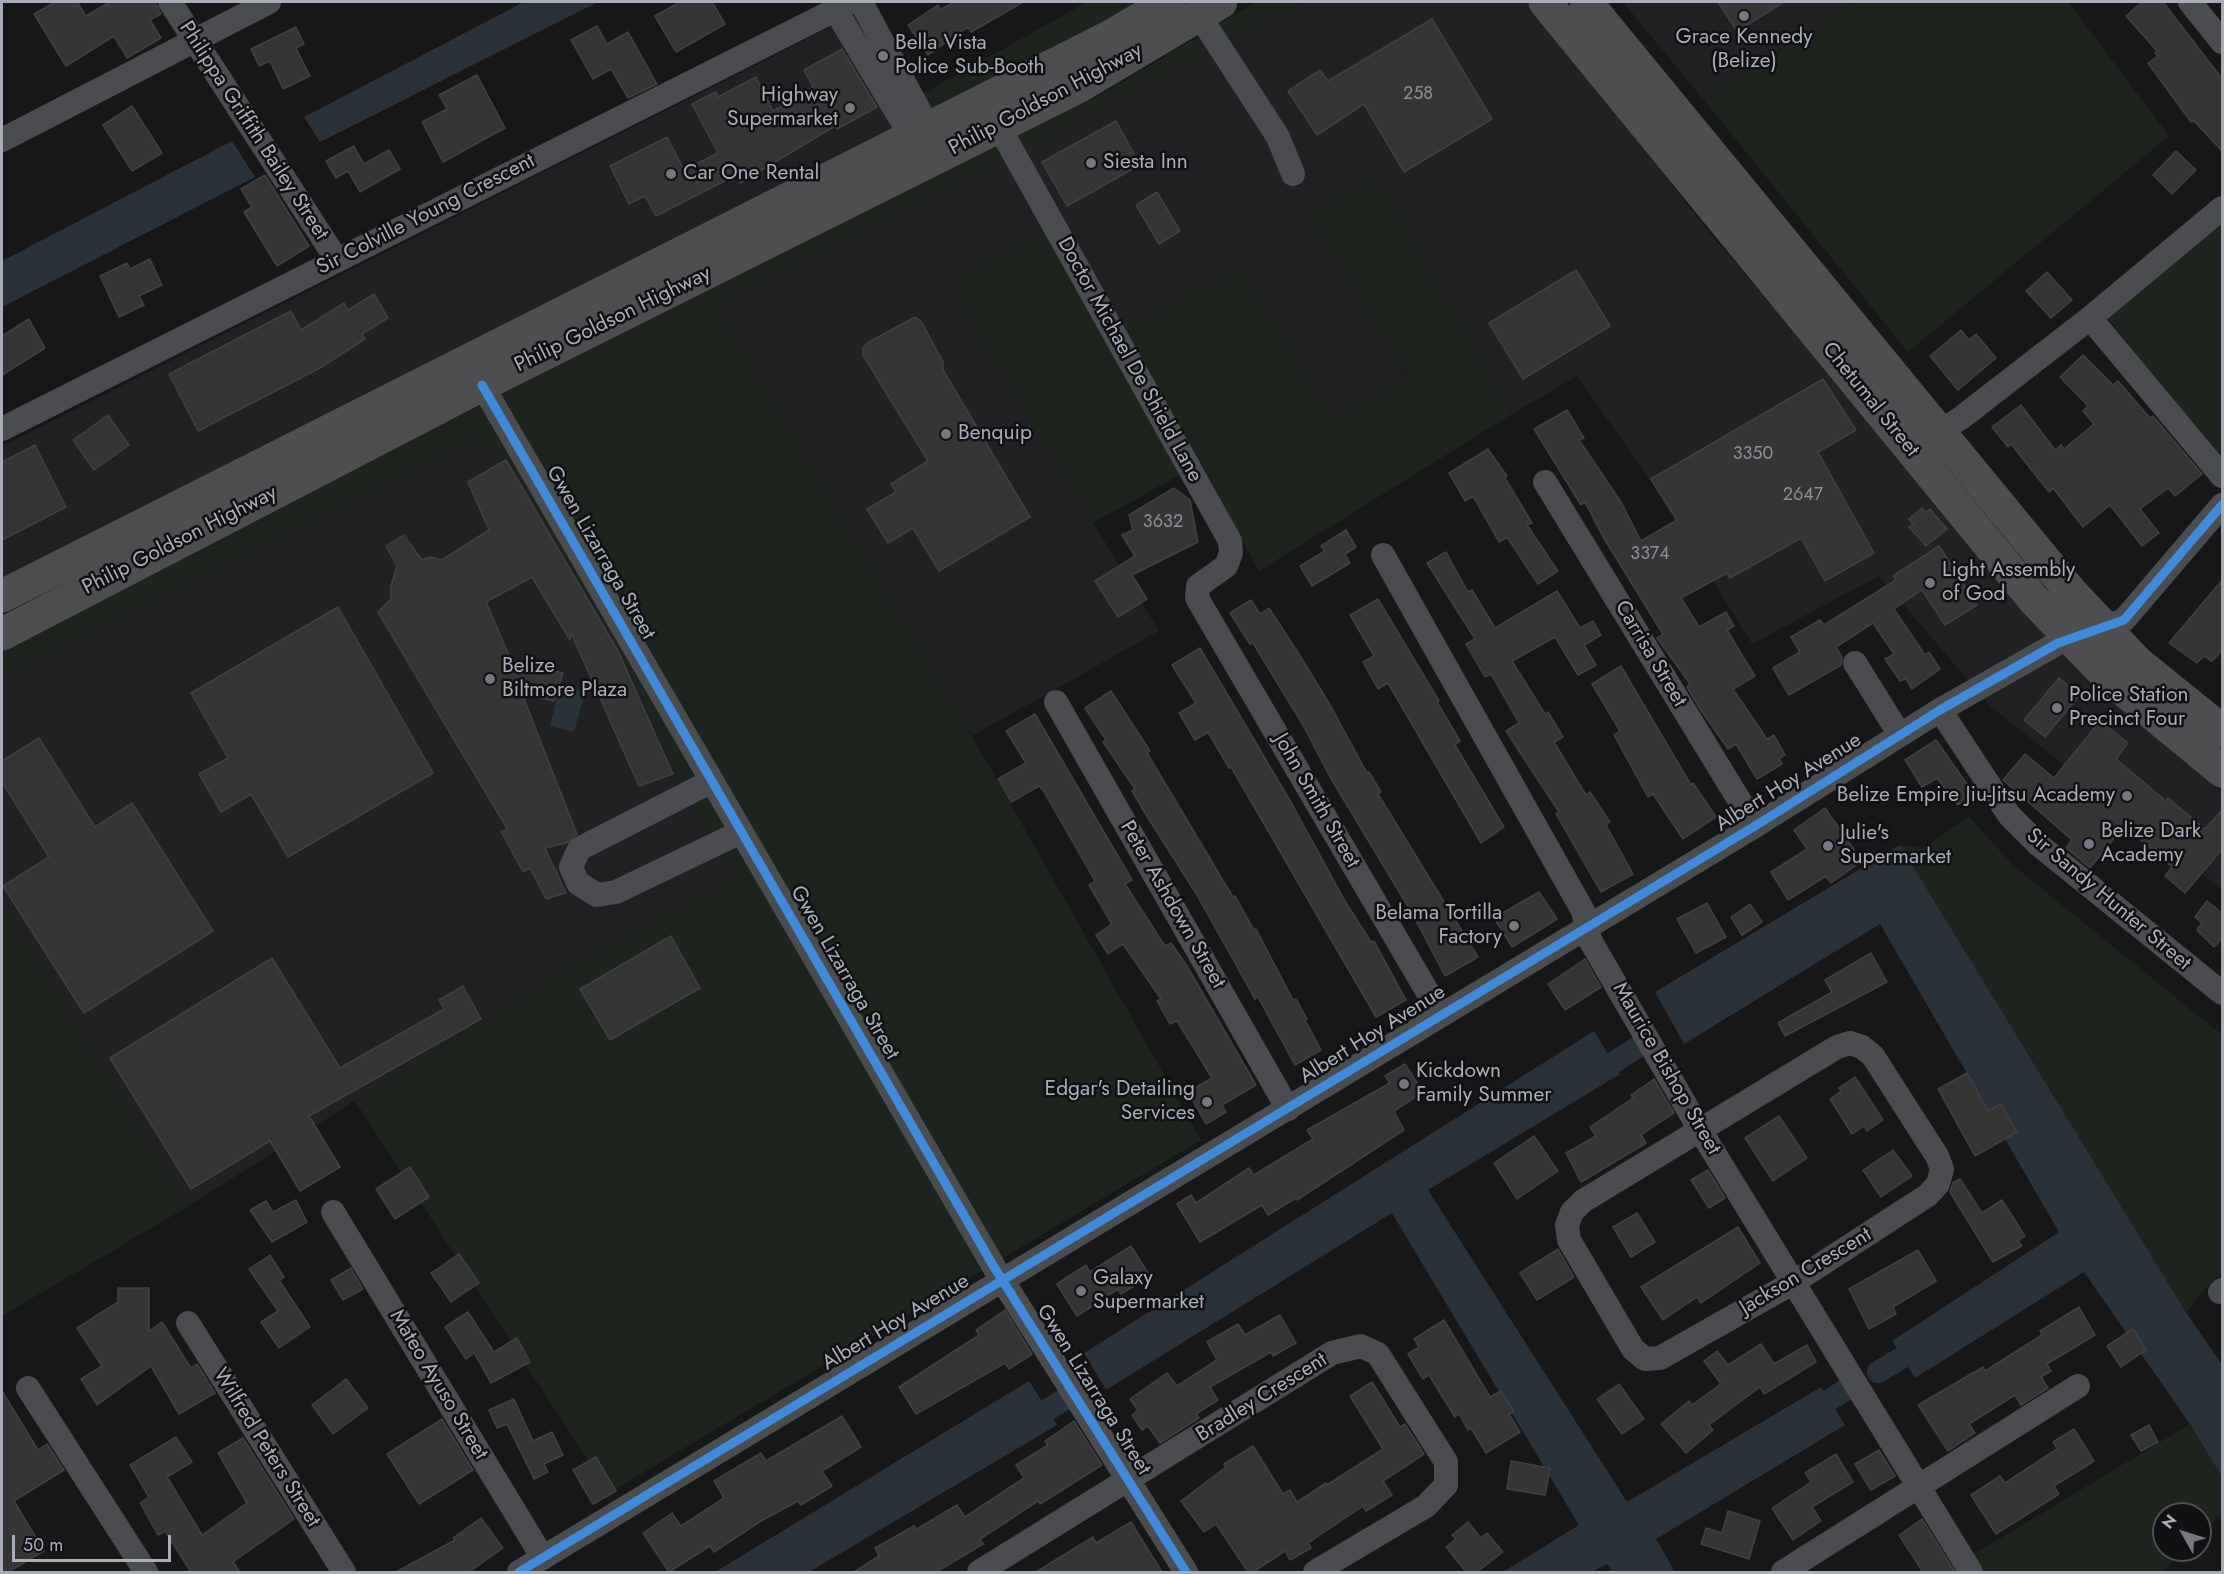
<!DOCTYPE html>
<html>
<head>
<meta charset="utf-8">
<style>
	body { margin:0 }
	#map { position:relative; width:2224px; height:1574px; overflow:hidden; background:#171717; font-family:Jost,sans-serif }
	canvas { display:block }
	.frame { position:absolute; inset:0; border:3px solid #a8adb8; pointer-events:none }
	.north { position:absolute; left:2152px; top:1502px; width:60px; height:60px; box-sizing:border-box; background:#111113; border:2px solid #4d4f55; border-radius:50%; rotate:309deg; font-size:16px; font-weight:700; line-height:24px; text-align:center; color:#a8adb8 }
	.north::after { content:''; display:block; margin:auto; width:21px; height:27px; background:#757880; clip-path:polygon(50% 0,100% 100%,50% 72%,0 100%) }
	.scale { position:absolute; left:12px; top:1535px; width:159px; height:27px; box-sizing:border-box; border:3px solid #a8adb8; border-top:0; padding-left:8px; font-size:18px; line-height:21px; white-space:nowrap; color:#a8adb8; -webkit-text-stroke:4px #111113; paint-order:stroke }
</style>
</head>
<body>
<div id="map">
<canvas width="2224" height="1574"></canvas>
<div class="frame"></div>
<div class="north">N</div>
<div class="scale">50 m</div>
</div>
<script>
const g = document.querySelector('canvas').getContext('2d');
g.lineJoin = 'round';
function fill(path, color) { g.fillStyle = color; g.fill(path, 'evenodd'); }
const poly = rows => new Path2D(rows.map(r => 'M' + r).join(''));
function strokePath(path, color, width, dash) { g.strokeStyle = color; g.lineWidth = width; g.lineCap = dash ? 'butt' : 'round'; g.setLineDash(dash || []); g.stroke(path); }
function write(font, color, halo, rows, align = 'center') {
  g.font = font + ' Jost,sans-serif'; g.lineWidth = 5; g.setLineDash([]); g.textBaseline = 'middle'; g.strokeStyle = halo; g.fillStyle = color; for (const [text, x, y, turn = 0] of rows) {
    g.save(); g.translate(x, y); g.rotate((+turn || 0) * Math.PI / 180); g.textAlign = isNaN(turn) ? turn : align; if (halo) g.strokeText(text, 0, 0); g.fillText(text, 0, 0); g.restore();
  }
}
fill(poly([
	[1305,2,1530,2,1704,226,2047,628,2222,781,2222,890,1991,707,1879,576,1752,644,1646,474,1577,376,1512,414,1376,178,1307,214,1408,378,1334,417,1241,271,1217,278,1120,329,947,281,1159,631,972,736,716,305],
	[1623,2,1855,2,1703,99],
	[874,5,935,117,2,585,2,446],
	[479,435,733,877,548,979,187,1207,2,905,2,675,285,536]
]), '#212123');
fill(poly([
	[1087,2,1144,2,935,117,922,94],
	[1256,2,1305,2,716,305,972,736,1201,1140,609,1493,355,1101,548,979,733,877,479,436,285,536,2,675,2,645,1100,95],
	[1855,2,2068,2,2169,136,1908,352,1703,99],
	[1376,177,1512,414,1259,571,1201,463,1093,523,947,282,1055,224,1120,329,1217,278,1241,271,1334,417,1408,377,1307,214],
	[2222,222,2222,464,2106,316],
	[1969,817,2014,866,2222,1035,2222,1272,2195,1300,2187,1314,1900,845,1923,848],
	[2,905,187,1207,2,1316],
	[2190,1424,2222,1477,2222,1513,2200,1535,2200,1514,2164,1514,2164,1550,2185,1550,2163,1572,1985,1572,1974,1554]
]), '#1d241e');
fill(poly([
	[524,2,598,2,320,142,304,117],
	[232,141,255,177,2,307,2,261],
	[560,685,585,691,574,732,550,726],
	[1900,845,2187,1314,2222,1365,2222,1477,2190,1424,2084,1272,1915,1378,1892,1341,2059,1232,1880,924,1684,1044,1655,992],
	[1594,1031,1620,1074,1428,1190,1627,1502,1821,1387,1845,1425,1656,1539,1675,1572,1613,1572,1607,1564,1592,1572,1503,1572,1579,1525,1392,1213,1106,1390,1084,1353],
	[1029,1381,1057,1425,809,1572,715,1572]
]), '#2a3239');
strokePath(poly([
	[1587,1079,1641,1045],
	[1878,1372,1928,1342],
	[1803,1416,1847,1389],
	[1021,1426,1065,1399]
]), '#2a3239', 22);
const building = poly([
	[55,2,77,2,86,16,110,2,155,2,161,14,150,20,161,38,127,58,114,36,66,66,34,14,55,2],
	[680,2,712,2,725,24,676,52,655,16,680,2],
	[954,2,1023,2,971,32,968,27,928,55,908,25,938,5,940,10,954,2],
	[1718,2,1784,2,1737,31,1718,2],
	[2142,2,2163,2,2223,80,2223,152,2194,121,2191,122,2148,63,2158,56,2155,53,2157,51,2126,16,2142,2],
	[1432,19,1492,119,1404,172,1364,104,1317,135,1288,91,1320,70,1328,81,1432,19],
	[597,26,607,44,628,32,657,84,628,98,611,69,593,79,571,40,597,26],
	[296,27,304,44,296,48,310,76,283,89,270,61,259,66,251,49,296,27],
	[842,49,877,107,837,129,835,126,740,183,736,175,656,216,645,196,629,204,610,166,667,137,684,170,718,153,692,104,716,92,718,97,756,77,773,111,813,87,804,70,842,49],
	[477,75,505,128,443,162,422,122,447,109,439,95,477,75],
	[132,106,162,153,132,171,103,125,132,106],
	[1116,121,1140,165,1067,206,1042,162,1116,121],
	[354,146,364,164,389,150,400,169,360,192,348,171,336,178,326,161,354,146],
	[2176,151,2196,170,2172,194,2153,175,2176,151],
	[265,175,309,246,277,266,244,212,252,207,241,189,265,175],
	[1157,192,1180,231,1159,244,1136,205,1157,192],
	[150,259,162,285,139,296,144,305,119,317,100,276,127,263,130,269,150,259],
	[1576,270,1610,326,1523,379,1489,323,1576,270],
	[2047,272,2072,300,2051,318,2026,291,2047,272],
	[374,294,388,318,362,334,365,339,320,368,198,431,169,374,291,311,301,330,344,303,348,310,374,294],
	[915,317,921,321,943,362,943,370,1030,517,939,571,913,528,888,543,867,509,896,492,891,484,928,461,863,355,863,348,869,342,915,317],
	[29,319,45,348,2,375,2,336,29,319],
	[1961,330,1969,340,1976,334,1996,358,1958,390,1930,356,1961,330],
	[2083,355,2113,385,2118,381,2150,418,2153,416,2202,474,2175,496,2168,488,2140,509,2159,533,2142,546,2110,505,2083,527,2053,488,2049,492,2011,444,2008,447,1992,427,2021,405,2055,450,2061,445,2064,449,2094,424,2083,411,2088,406,2060,377,2083,355],
	[1823,379,1856,430,1818,452,1874,553,1825,581,1801,538,1730,578,1727,573,1681,598,1699,627,1726,612,1734,626,1727,630,1755,676,1733,689,1767,739,1774,735,1785,755,1779,759,1782,764,1757,779,1736,744,1728,749,1700,709,1687,687,1690,684,1657,638,1663,634,1603,537,1585,502,1581,505,1534,429,1567,410,1584,438,1579,440,1621,502,1641,541,1677,520,1651,479,1823,379],
	[108,415,129,445,94,470,73,440,108,415],
	[35,445,66,507,2,540,2,462,35,445],
	[1488,449,1507,476,1505,478,1532,523,1527,525,1558,571,1538,584,1507,537,1499,542,1473,496,1465,501,1449,473,1488,449],
	[506,460,618,651,673,774,639,786,571,633,570,640,532,577,486,602,511,660,563,673,554,701,522,694,577,834,566,843,545,848,566,893,546,899,530,868,523,872,501,831,508,830,378,612,391,599,391,586,397,566,386,546,404,535,422,560,430,557,442,560,489,530,468,482,506,460],
	[1174,488,1190,500,1198,542,1132,575,1147,599,1118,617,1095,581,1135,556,1122,535,1133,530,1129,515,1174,488],
	[1922,508,1926,513,1930,509,1947,529,1926,546,1909,527,1913,524,1909,519,1922,508],
	[1346,530,1356,547,1345,554,1350,563,1312,586,1300,566,1325,551,1321,546,1346,530],
	[1939,546,1977,605,1945,625,1922,590,1894,609,1925,655,1929,652,1940,669,1912,689,1906,679,1900,681,1885,659,1894,654,1873,623,1836,647,1842,657,1841,665,1789,695,1773,668,1800,652,1791,637,1820,620,1824,625,1896,580,1893,576,1939,546],
	[1446,552,1468,592,1472,590,1495,628,1557,591,1580,628,1593,621,1601,635,1584,645,1596,665,1578,675,1555,637,1512,661,1545,714,1548,712,1563,737,1554,742,1586,795,1590,792,1610,822,1606,825,1633,874,1601,892,1556,814,1559,812,1506,731,1519,723,1491,674,1485,677,1466,644,1475,639,1427,563,1446,552],
	[2223,579,2223,649,2212,661,2204,656,2197,663,2169,643,2223,579],
	[1378,599,1439,701,1437,702,1460,741,1455,745,1504,827,1481,843,1388,683,1378,689,1363,662,1374,656,1350,615,1378,599],
	[1251,600,1260,614,1269,608,1297,651,1329,703,1367,773,1369,772,1381,792,1378,794,1478,957,1445,976,1413,915,1330,777,1303,725,1253,643,1250,644,1230,613,1251,600],
	[338,607,433,773,288,857,251,794,221,812,199,774,228,758,191,693,338,607],
	[1200,648,1292,804,1345,901,1371,942,1374,941,1406,1000,1376,1017,1231,767,1229,768,1208,732,1195,740,1179,713,1196,703,1172,665,1200,648],
	[1621,666,1691,785,1693,783,1716,817,1683,839,1653,794,1648,797,1614,735,1620,731,1592,684,1621,666],
	[2059,678,2080,695,2045,737,2024,720,2059,678],
	[1111,691,1150,751,1147,753,1233,897,1235,896,1254,930,1256,929,1293,1000,1296,999,1307,1019,1305,1020,1321,1050,1295,1065,1258,997,1255,999,1197,895,1143,810,1132,791,1135,789,1103,742,1106,740,1085,708,1111,691],
	[1035,714,1132,880,1125,884,1165,946,1171,943,1187,966,1256,1085,1222,1105,1226,1112,1206,1124,1188,1092,1212,1078,1177,1021,1170,1024,1157,1001,1161,999,1123,944,1108,954,1096,935,1112,924,1089,885,1095,881,1043,790,1039,786,1011,802,998,779,1026,763,1006,731,1035,714],
	[2100,721,2128,743,2116,759,2166,801,2168,798,2205,829,2223,809,2223,848,2185,893,2165,876,2172,867,2124,826,2090,868,2066,848,2072,840,2003,780,2025,754,2054,778,2100,721],
	[39,738,95,827,132,803,213,931,84,1013,3,886,49,857,2,782,2,761,39,738],
	[1936,740,1974,794,1958,805,1937,778,1922,787,1905,760,1936,740],
	[1825,808,1862,861,1831,883,1826,876,1788,900,1771,872,1807,849,1794,830,1825,808],
	[1539,892,1557,919,1512,947,1494,918,1539,892],
	[2207,901,2223,914,2223,937,2214,947,2197,930,2202,923,2195,917,2207,901],
	[1707,903,1726,937,1696,953,1677,919,1707,903],
	[1750,904,1762,922,1742,935,1731,917,1750,904],
	[671,936,700,988,610,1040,580,989,671,936],
	[1871,953,1887,982,1785,1036,1778,1023,1832,992,1825,980,1871,953],
	[272,958,340,1068,444,1009,439,1000,463,986,481,1019,309,1116,340,1167,300,1191,270,1141,191,1189,110,1058,272,958],
	[1585,959,1601,987,1565,1010,1548,984,1585,959],
	[1405,1064,1423,1092,1394,1111,1404,1130,1297,1200,1296,1198,1268,1215,1262,1205,1200,1242,1177,1204,1191,1195,1196,1203,1249,1168,1254,1175,1313,1139,1307,1130,1390,1083,1385,1076,1405,1064],
	[1967,1073,1988,1111,2001,1104,2017,1132,1975,1156,1938,1089,1967,1073],
	[1855,1077,1883,1120,1867,1131,1864,1126,1852,1134,1830,1099,1841,1091,1839,1088,1855,1077],
	[1654,1079,1674,1113,1641,1135,1646,1143,1581,1182,1566,1153,1596,1136,1590,1127,1633,1098,1631,1095,1654,1079],
	[1779,1116,1807,1158,1773,1181,1745,1138,1779,1116],
	[1534,1136,1558,1171,1517,1199,1494,1163,1534,1136],
	[1893,1150,1912,1176,1881,1197,1863,1170,1893,1150],
	[410,1167,429,1197,395,1219,376,1189,410,1167],
	[1708,1170,1725,1198,1709,1208,1691,1180,1708,1170],
	[1960,1179,1982,1213,2002,1200,2025,1236,2018,1241,2022,1246,1993,1262,1950,1192,1953,1183,1960,1179],
	[296,1200,307,1222,272,1242,250,1210,266,1201,273,1212,296,1200],
	[1637,1213,1655,1242,1631,1257,1613,1227,1637,1213],
	[1738,1227,1760,1263,1701,1303,1697,1297,1663,1320,1641,1287,1738,1227],
	[1131,1246,1150,1276,1121,1294,1118,1289,1077,1316,1057,1284,1086,1265,1090,1272,1131,1246],
	[1558,1249,1574,1277,1537,1300,1520,1273,1558,1249],
	[1918,1250,1936,1281,1893,1307,1896,1314,1869,1329,1849,1289,1918,1250],
	[459,1254,479,1283,451,1302,431,1273,459,1254],
	[270,1255,284,1277,279,1280,310,1327,279,1348,261,1322,278,1311,249,1269,270,1255],
	[351,1268,363,1289,343,1300,331,1280,351,1268],
	[118,1288,149,1288,149,1331,162,1322,191,1368,197,1364,215,1393,179,1414,151,1366,97,1405,81,1379,102,1366,77,1328,118,1302,118,1288],
	[2079,1307,2095,1335,2047,1364,2051,1371,2041,1377,2048,1388,2021,1405,2015,1395,1969,1424,1975,1433,1948,1451,1918,1405,1983,1367,1985,1371,2042,1335,2040,1331,2079,1307],
	[1005,1310,1032,1354,1009,1369,1005,1363,916,1414,899,1387,979,1335,976,1330,1005,1310],
	[468,1312,494,1352,517,1338,530,1362,491,1383,474,1353,466,1359,445,1327,468,1312],
	[1280,1315,1296,1343,1273,1356,1271,1352,1210,1387,1218,1400,1196,1414,1199,1418,1160,1443,1148,1426,1142,1430,1132,1415,1138,1410,1130,1399,1167,1373,1177,1386,1217,1360,1207,1342,1238,1324,1245,1335,1280,1315],
	[1444,1320,1490,1397,1501,1391,1514,1412,1509,1414,1520,1432,1486,1453,1471,1428,1468,1430,1459,1414,1455,1417,1429,1375,1423,1379,1408,1354,1419,1347,1414,1339,1444,1320],
	[2133,1329,2146,1350,2121,1367,2107,1346,2133,1329],
	[1761,1344,1774,1364,1807,1345,1816,1362,1764,1394,1760,1387,1709,1425,1713,1430,1686,1453,1661,1424,1689,1401,1692,1405,1721,1384,1704,1361,1717,1351,1728,1365,1761,1344],
	[346,1379,368,1408,333,1434,312,1405,346,1379],
	[1372,1382,1400,1427,1405,1424,1424,1454,1383,1481,1392,1495,1366,1511,1363,1506,1308,1543,1311,1548,1290,1560,1285,1551,1253,1572,1248,1572,1216,1524,1204,1532,1181,1501,1226,1467,1224,1464,1253,1446,1283,1494,1290,1490,1297,1502,1326,1483,1327,1485,1383,1449,1350,1396,1372,1382],
	[1619,1384,1644,1419,1622,1434,1597,1399,1619,1384],
	[2,1391,38,1450,47,1444,64,1470,14,1501,44,1551,8,1572,2,1572,2,1391],
	[514,1399,533,1441,552,1432,563,1455,544,1464,548,1472,534,1479,507,1424,497,1428,489,1410,514,1399],
	[842,1416,861,1447,822,1471,832,1486,801,1505,798,1501,761,1521,714,1552,710,1546,669,1572,643,1533,672,1513,681,1526,724,1498,714,1481,761,1453,766,1461,842,1416],
	[442,1419,473,1470,419,1504,387,1454,442,1419],
	[1074,1421,1102,1465,1040,1504,1038,1501,980,1539,983,1544,936,1572,854,1572,879,1556,875,1548,914,1526,917,1529,957,1505,965,1517,1024,1478,1016,1465,1048,1445,1045,1441,1074,1421],
	[2149,1425,2158,1442,2141,1451,2131,1435,2149,1425],
	[2074,1429,2094,1461,2054,1486,2059,1494,1996,1534,1971,1495,2000,1476,2005,1483,2057,1449,2053,1442,2074,1429],
	[176,1437,192,1462,167,1477,202,1535,247,1503,218,1453,243,1438,294,1519,233,1562,240,1572,191,1572,165,1531,158,1535,140,1503,149,1497,130,1465,176,1437],
	[1879,1450,1895,1476,1871,1490,1855,1464,1879,1450],
	[1836,1454,1853,1482,1812,1507,1821,1521,1793,1540,1772,1508,1811,1482,1805,1473,1836,1454],
	[596,1457,616,1491,593,1504,573,1470,596,1457],
	[1511,1461,1550,1468,1545,1495,1507,1489,1511,1461],
	[1728,1511,1760,1521,1749,1559,1701,1544,1706,1528,1722,1533,1728,1511],
	[481,1518,503,1548,469,1572,396,1572,455,1540,453,1538,481,1518],
	[1922,1519,1955,1572,1923,1572,1899,1535,1922,1519],
	[1131,1522,1162,1572,1036,1572,1093,1537,1096,1543,1131,1522],
	[1468,1522,1481,1538,1487,1533,1503,1552,1477,1572,1466,1572,1446,1547,1456,1539,1452,1535,1468,1522]
]);
fill(building, '#353536');
strokePath(building, '#3f4043', 1.5);
strokePath(poly([
	[392,556,411,546]
]), '#343537', 24, [24, 12]);
strokePath(poly([
	[170,2,337,260],
	[861,2,928,127],
	[2190,2,2222,42],
	[835,9,911,136],
	[1199,15,1278,137,1293,174],
	[999,127,1230,541,1231,553,1226,566,1198,586,1197,598,1441,1015],
	[2,140,269,2],
	[2090,318,2222,476],
	[482,385,994,1267,1186,1572],
	[2,429,851,2],
	[1939,432,1961,418,2090,318,2222,208],
	[1545,482,1755,826],
	[1383,555,1583,911,1590,940,1700,1130,1971,1572],
	[1855,663,1900,735],
	[1056,702,1288,1109],
	[1940,710,2009,815,2039,845,2222,993],
	[712,781,579,849,571,867,578,883,597,895,616,892,741,832],
	[1850,1043,1862,1047,1873,1056,1937,1156,1942,1169,1938,1184,1928,1195,1794,1282,1660,1358,1645,1359,1633,1349,1569,1240,1567,1225,1572,1212,1583,1201,1837,1047,1850,1043],
	[333,1212,543,1558],
	[2220,1292,2222,1290],
	[188,1323,344,1572],
	[28,1388,146,1572],
	[519,1572,1755,826,1940,710,2058,643,2124,620,2222,505],
	[979,1572,1332,1353,1361,1346,1378,1354,1446,1462,1446,1485,1426,1506,1315,1572],
	[1783,1572,2078,1386]
]), '#4b4c50', 24);
strokePath(poly([
	[1545,2,2035,601,2108,677,2222,771],
	[1586,2,2071,592,2137,662,2222,731],
	[2,596,1111,36,1169,2],
	[2,634,482,385,1078,87,1221,2]
]), '#4e4e51', 33);
strokePath(poly([
	[482,385,994,1267,1186,1572],
	[519,1572,1755,826,1940,710,2058,643,2124,620,2222,505]
]), '#408adc', 9);
for (const [x, y, r, color] of [
	[1744,16,6,"#757880"],
	[883,56,6,"#757880"],
	[850,108,6,"#757880"],
	[1091,163,6,"#757880"],
	[671,174,6,"#757880"],
	[946,434,6,"#757880"],
	[1930,583,6,"#757880"],
	[490,679,6,"#757880"],
	[2057,708,6,"#757880"],
	[2127,796,6,"#757880"],
	[2089,844,6,"#757880"],
	[1828,846,6,"#757880"],
	[1514,926,6,"#757880"],
	[1404,1084,6,"#757880"],
	[1207,1102,6,"#757880"],
	[1081,1291,6,"#757880"]
]) { const dot = new Path2D(); dot.arc(x, y, r, 0, 2 * Math.PI); g.fillStyle = color; g.fill(dot); strokePath(dot, '#111113', 2); }
write('18px', '#8b8f98', null, [
	["258",1418,95],
	["3350",1753,455],
	["2647",1803,496],
	["3632",1163,523],
	["3374",1650,555]
]);
write('21px', '#a8adb8', '#111113', [
	["Grace Kennedy",1744,38,"center"],
	["(Belize)",1744,62,"center"],
	["Bella Vista",895,44],
	["Police Sub-Booth",895,68],
	["Highway",838,96,"right"],
	["Supermarket",838,120,"right"],
	["Siesta Inn",1103,163],
	["Car One Rental",683,174],
	["Benquip",958,434],
	["Light Assembly",1942,571],
	["of God",1942,595],
	["Belize",502,667],
	["Biltmore Plaza",502,691],
	["Police Station",2069,696],
	["Precinct Four",2069,720],
	["Belize Empire Jiu-Jitsu Academy",2115,796,"right"],
	["Belize Dark",2101,832],
	["Academy",2101,856],
	["Julie's",1840,834],
	["Supermarket",1840,858],
	["Belama Tortilla",1502,914,"right"],
	["Factory",1502,938,"right"],
	["Kickdown",1416,1072],
	["Family Summer",1416,1096],
	["Edgar's Detailing",1195,1090,"right"],
	["Services",1195,1114,"right"],
	["Galaxy",1093,1279],
	["Supermarket",1093,1303]
], 'left');
write('21px', '#a8adb8', '#111113', [
	["Philip Goldson Highway",1046,100,-28],
	["Philippa Griffith Bailey Street",253,131,57],
	["Sir Colville Young Crescent",426,215,-27],
	["Philip Goldson Highway",613,320,-26],
	["Doctor Michael De Shield Lane",1129,360,61],
	["Chetumal Street",1870,400,51],
	["Philip Goldson Highway",180,541,-27],
	["Gwen Lizarraga Street",600,553,60],
	["Carrisa Street",1650,654,59],
	["Albert Hoy Avenue",1789,783,-32],
	["John Smith Street",1316,801,60],
	["Sir Sandy Hunter Street",2108,900,40],
	["Peter Ashdown Street",1172,905,60],
	["Gwen Lizarraga Street",844,973,60],
	["Albert Hoy Avenue",1373,1035,-32],
	["Maurice Bishop Street",1666,1069,60],
	["Jackson Crescent",1806,1272,-31],
	["Albert Hoy Avenue",896,1323,-31],
	["Mateo Ayuso Street",438,1385,59],
	["Gwen Lizarraga Street",1093,1390,58],
	["Bradley Crescent",1262,1398,-32],
	["Wilfred Peters Street",266,1448,58]
]);
</script>
</body>
</html>
